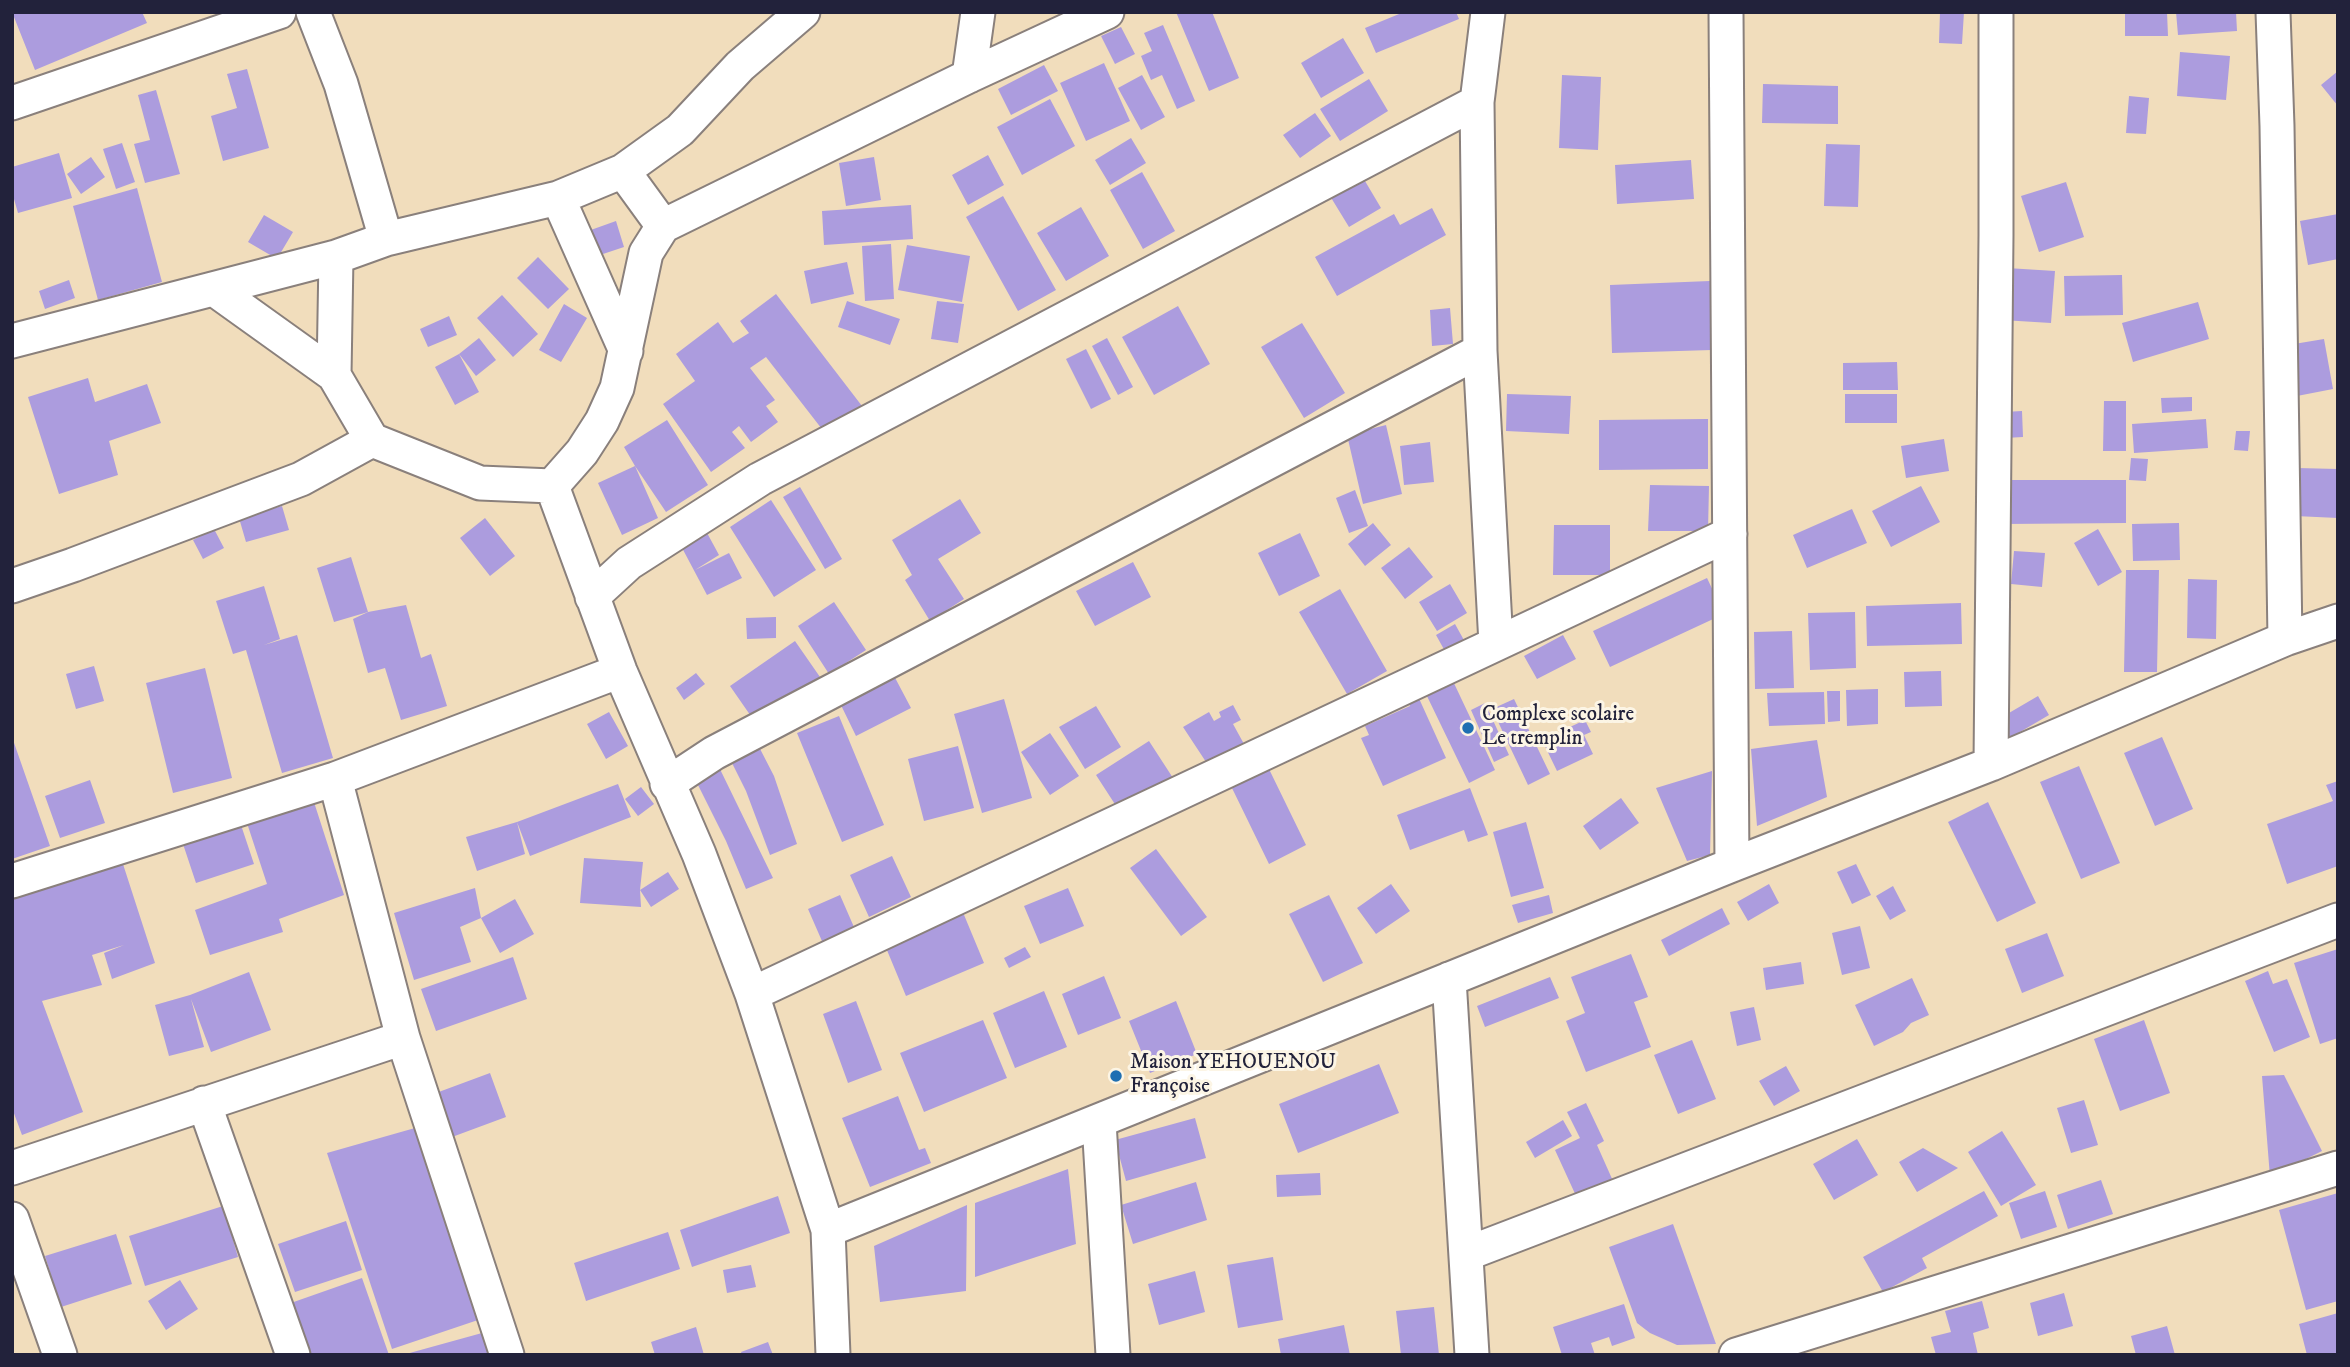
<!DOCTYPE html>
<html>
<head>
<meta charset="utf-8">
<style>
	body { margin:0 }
	#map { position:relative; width:2350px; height:1367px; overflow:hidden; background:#f1ddbc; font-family:"IM FELL DW Pica",serif }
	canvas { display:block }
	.frame { position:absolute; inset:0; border:14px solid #22223b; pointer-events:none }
</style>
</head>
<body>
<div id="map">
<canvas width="2350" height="1367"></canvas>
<div class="frame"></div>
</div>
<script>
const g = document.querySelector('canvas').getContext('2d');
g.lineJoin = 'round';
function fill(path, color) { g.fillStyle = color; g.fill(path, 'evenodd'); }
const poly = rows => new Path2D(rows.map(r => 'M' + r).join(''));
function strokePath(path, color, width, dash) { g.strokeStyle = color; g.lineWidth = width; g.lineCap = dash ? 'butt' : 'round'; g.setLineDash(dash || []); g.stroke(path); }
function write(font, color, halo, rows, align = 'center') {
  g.font = font + ' "IM FELL DW Pica",serif'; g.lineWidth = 6; g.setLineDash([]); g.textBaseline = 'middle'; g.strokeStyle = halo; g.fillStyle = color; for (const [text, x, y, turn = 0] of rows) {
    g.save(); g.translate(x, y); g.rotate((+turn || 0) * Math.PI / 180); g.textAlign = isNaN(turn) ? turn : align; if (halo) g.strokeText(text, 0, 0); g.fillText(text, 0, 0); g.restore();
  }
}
fill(poly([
	[12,12,142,12,147,23,35,70],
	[1176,12,1212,12,1239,78,1209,91],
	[1404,12,1456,12,1459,19,1376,53,1365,28],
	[1940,12,1964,12,1962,44,1939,43],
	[2125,12,2167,12,2168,36,2125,36],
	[2176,12,2236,12,2237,31,2178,35],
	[1163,25,1195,101,1177,109,1162,75,1151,80,1141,56,1152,51,1144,33],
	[1121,27,1135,54,1115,64,1101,36],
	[1343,38,1364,73,1321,98,1301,63],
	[2180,52,2230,56,2226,100,2177,96],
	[1104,63,1130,121,1086,141,1060,83],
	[1044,65,1058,91,1011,115,998,89],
	[247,69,269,148,223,161,211,116,237,108,227,74],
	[2338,71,2338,106,2321,85],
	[1142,75,1165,117,1141,130,1118,88],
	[1562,75,1601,77,1598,150,1559,148],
	[1369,79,1388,111,1340,141,1320,109],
	[1763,84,1838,86,1838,124,1762,123],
	[156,90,180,174,145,183,134,144,150,140,138,95],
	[2129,96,2149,98,2146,134,2126,133],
	[1050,99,1075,146,1022,175,997,127],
	[1315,113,1331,136,1300,158,1283,135],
	[1131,138,1146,163,1110,185,1095,160],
	[122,143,135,182,116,189,103,149],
	[1826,144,1860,145,1858,207,1824,206],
	[59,153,72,198,18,213,12,192,12,167],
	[988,155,1004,185,968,205,952,175],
	[91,157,105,177,81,194,67,174],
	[874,157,881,200,846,206,839,163],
	[1691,160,1694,199,1617,204,1615,165],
	[1142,172,1175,231,1143,249,1110,190],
	[1362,176,1381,208,1349,227,1330,196],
	[2066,182,2084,237,2039,252,2021,196],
	[137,188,162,282,98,300,73,206],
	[1003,196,1056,290,1018,311,966,217],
	[911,205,913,239,824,245,822,211],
	[1081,207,1109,256,1066,281,1037,233],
	[1432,208,1446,235,1337,296,1315,257,1394,214,1400,225],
	[2338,214,2338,259,2308,265,2300,221],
	[264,215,293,232,277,259,248,242],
	[616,221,624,247,597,256,588,231],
	[891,244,894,299,865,301,862,246],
	[907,245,970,256,962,302,898,290],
	[538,257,569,289,548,309,517,278],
	[847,262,854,294,811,304,804,271],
	[2007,268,2055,271,2051,323,2002,320],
	[2122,275,2123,315,2065,316,2064,276],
	[69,280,75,298,45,309,39,291],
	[1710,281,1712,350,1612,353,1610,285],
	[776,294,862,406,825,433,766,357,750,368,775,400,766,406,778,422,751,442,739,426,732,432,745,448,711,472,663,404,695,381,676,354,718,322,733,343,749,333,740,321],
	[502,295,538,334,513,357,477,318],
	[847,301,900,319,890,345,838,327],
	[937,301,964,304,958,343,931,339],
	[2198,302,2209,339,2133,362,2122,323],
	[564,304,587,318,561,362,539,350],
	[1178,306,1210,364,1154,395,1122,337],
	[1450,308,1453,344,1432,346,1430,310],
	[449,316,457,335,428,347,420,329],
	[1302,323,1345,393,1304,418,1261,347],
	[479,338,496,360,476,376,459,354,479,392,455,405,435,367,459,354],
	[1107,338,1133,387,1118,395,1092,346],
	[2324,339,2333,389,2297,396,2288,345],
	[1086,349,1111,399,1091,409,1066,359],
	[1897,362,1898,390,1843,390,1843,363],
	[88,378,95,402,147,384,161,423,109,441,118,475,59,494,28,397],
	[1507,394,1571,396,1569,434,1506,431],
	[1845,394,1897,394,1897,423,1845,423],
	[2192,397,2192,411,2162,413,2161,398],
	[2104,401,2126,401,2126,451,2103,451],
	[2022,411,2023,437,2005,438,2004,412],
	[1708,419,1708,469,1599,470,1599,420],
	[2206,419,2208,448,2134,453,2132,424],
	[667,420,708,485,666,512,635,466,658,518,622,535,598,483,635,466,624,447],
	[1386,425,1402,494,1363,504,1347,435],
	[2236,431,2250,431,2248,451,2234,450],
	[1944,439,1949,471,1906,478,1901,446],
	[1430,442,1434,482,1404,485,1400,446],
	[2131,458,2148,459,2146,481,2129,480],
	[2297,468,2338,469,2338,518,2295,516],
	[2004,480,2126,480,2126,523,2004,524],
	[1650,485,1709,486,1708,531,1648,531],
	[1921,486,1940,522,1891,547,1872,511],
	[800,487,842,559,825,569,783,497],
	[1355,490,1368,526,1349,533,1336,498],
	[960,499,981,533,938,559,964,599,930,621,905,580,912,575,892,540],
	[771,500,816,570,774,597,730,527],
	[282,506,289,530,246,542,239,518],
	[1852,509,1867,543,1807,568,1793,535],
	[485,518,515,556,490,576,460,538],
	[1373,523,1391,545,1365,566,1348,544],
	[2179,523,2180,560,2133,561,2132,524],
	[1554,525,1610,525,1610,575,1553,575],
	[214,529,224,548,203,559,193,540],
	[2098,529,2122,572,2098,586,2074,543],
	[706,531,719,555,695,570,729,553,742,578,707,595,680,544],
	[1300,533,1320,576,1279,596,1258,553],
	[1409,547,1433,577,1405,599,1381,568],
	[2014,551,2045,553,2042,587,2011,584],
	[351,557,368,612,334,622,317,568],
	[1133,562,1151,597,1095,626,1076,591],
	[2126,570,2159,570,2157,672,2124,672],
	[1707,578,1724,614,1610,667,1593,631],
	[2188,579,2217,580,2216,639,2187,638],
	[1450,584,1467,613,1437,631,1419,602],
	[264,586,280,639,264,645,297,635,333,758,282,773,246,650,233,654,216,601],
	[1340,589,1387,671,1347,694,1299,612],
	[834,602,866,650,829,674,798,626],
	[1961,603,1962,644,1867,646,1866,606],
	[406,605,421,658,431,654,447,706,401,720,385,668,368,673,353,619,368,612],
	[1855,612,1856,668,1810,670,1808,613],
	[776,617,776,638,747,639,746,618],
	[1455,624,1465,642,1446,653,1436,635],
	[1792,631,1794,688,1755,689,1754,632],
	[1563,635,1576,659,1537,679,1524,656],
	[795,641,820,677,755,722,730,686],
	[94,666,104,701,76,709,66,674],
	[205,668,232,778,173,793,146,683],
	[1941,671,1942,706,1905,707,1904,672],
	[892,672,911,708,856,736,838,699],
	[696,673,705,684,684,700,676,688],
	[1452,679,1495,770,1469,783,1425,692],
	[1878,689,1878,724,1847,726,1846,690],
	[1827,691,1840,691,1840,721,1828,722],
	[1824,692,1825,724,1769,726,1767,693],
	[1417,694,1446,758,1383,786,1361,738,1369,735,1365,726,1410,706,1407,699],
	[2038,696,2049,715,2008,739,1997,720],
	[1004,699,1032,798,982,813,954,714],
	[1514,699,1550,774,1528,785,1492,709],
	[1485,703,1509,755,1494,762,1471,710],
	[1233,705,1241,720,1233,724,1244,744,1208,765,1183,727,1209,712,1214,721,1221,717,1219,712],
	[1096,706,1121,747,1085,769,1059,727],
	[609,712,628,746,606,759,587,724],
	[839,716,884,825,842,842,797,733],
	[1585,720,1591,732,1584,735,1593,754,1557,771,1542,740],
	[1050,733,1079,776,1050,795,1021,752],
	[12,737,50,846,12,859],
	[2162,737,2193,809,2155,826,2124,753],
	[1817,740,1827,797,1757,826,1751,749],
	[1149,741,1173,778,1120,812,1096,775],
	[757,743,774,776,797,844,770,855,746,791,729,757],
	[958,746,974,808,924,821,908,759],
	[717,763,773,878,746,889,726,841,693,775],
	[2079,766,2120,863,2081,879,2040,782],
	[1268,767,1306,845,1269,864,1231,786],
	[1712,771,1710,855,1687,861,1656,788],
	[90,780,105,823,60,838,45,796],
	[2338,781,2338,866,2287,884,2267,824,2333,801,2326,785],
	[618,784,631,817,530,856,517,822],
	[641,787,654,804,638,816,625,799],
	[1470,788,1488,835,1468,842,1464,830,1410,850,1397,815],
	[312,796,344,895,279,919,283,932,210,955,195,910,267,884,245,817],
	[1621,798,1639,823,1600,850,1583,826],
	[1988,802,2036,903,1997,922,1948,822],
	[240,822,254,864,196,883,182,841],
	[517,822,525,854,477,871,466,837],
	[1526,822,1544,888,1511,897,1493,832],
	[1156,849,1207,917,1181,936,1130,868],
	[892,856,911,897,869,917,850,875],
	[584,858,643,862,640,890,668,872,679,889,651,907,640,890,641,907,580,903],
	[122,861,155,963,112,979,104,953,124,945,92,955,102,985,42,1001,83,1112,22,1135,12,1108,12,897],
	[1856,864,1871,895,1852,904,1837,872],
	[1391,884,1410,911,1376,934,1357,908],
	[1769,884,1779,903,1748,921,1737,902],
	[1893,886,1906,911,1890,920,1876,896],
	[475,888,481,918,460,927,471,962,414,980,394,913],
	[1068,888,1084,926,1040,944,1024,906],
	[840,895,857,934,825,948,808,909],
	[1329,895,1363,963,1323,982,1289,914],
	[1549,895,1553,913,1518,923,1512,905],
	[515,899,534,934,500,953,481,918],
	[1722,908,1730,924,1669,956,1661,940],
	[962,910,984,963,906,996,884,943],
	[1860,926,1870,968,1842,975,1832,933],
	[2047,933,2064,976,2022,993,2005,949],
	[1025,947,1031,957,1009,968,1004,958],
	[2338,949,2338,1038,2320,1044,2294,963],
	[1631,954,1648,997,1634,1002,1651,1047,1586,1072,1566,1021,1585,1013,1571,977],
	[513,957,527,999,436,1031,421,989],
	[1801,962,1804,984,1766,990,1763,968],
	[2268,971,2273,984,2287,979,2310,1037,2274,1052,2245,981],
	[249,972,271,1030,211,1052,191,999,204,1047,169,1056,155,1005,190,995],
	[1104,976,1121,1018,1078,1035,1062,994],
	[1550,977,1559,998,1485,1027,1477,1006],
	[1912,978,1929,1015,1911,1023,1903,1032,1874,1046,1855,1005],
	[1044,991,1067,1047,1015,1068,993,1013],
	[856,1001,882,1070,848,1083,823,1014],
	[1176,1001,1197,1054,1150,1073,1129,1021],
	[1754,1007,1761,1040,1737,1046,1730,1012],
	[983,1020,1007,1078,924,1112,900,1053],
	[2144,1020,2170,1093,2120,1111,2094,1039],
	[1692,1040,1716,1099,1678,1114,1654,1055],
	[1379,1064,1399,1113,1298,1153,1279,1104],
	[1786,1066,1800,1091,1774,1106,1759,1081],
	[490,1073,506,1117,452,1137,436,1093],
	[2284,1075,2322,1151,2270,1177,2262,1076],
	[898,1096,919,1150,925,1148,931,1163,870,1187,842,1118],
	[2084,1100,2098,1145,2071,1153,2057,1108],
	[1586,1103,1604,1141,1597,1145,1613,1181,1577,1198,1555,1150,1580,1138,1567,1112],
	[1195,1118,1206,1158,1126,1181,1115,1140],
	[1563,1120,1572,1136,1535,1158,1526,1142],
	[415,1128,478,1320,392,1349,327,1153],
	[2002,1131,2036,1185,2001,1206,1968,1152],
	[1857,1139,1878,1175,1834,1200,1813,1164],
	[1923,1148,1958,1168,1917,1192,1899,1162],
	[1068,1169,1076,1244,975,1277,975,1203],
	[1320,1173,1321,1195,1277,1197,1276,1175],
	[2101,1180,2113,1214,2068,1229,2057,1195],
	[1196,1182,1207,1220,1133,1244,1121,1205],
	[1984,1191,1998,1216,1922,1258,1927,1268,1883,1292,1863,1257],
	[2045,1191,2057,1227,2021,1239,2009,1203],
	[2338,1193,2338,1301,2306,1310,2279,1210],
	[778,1196,790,1233,692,1267,680,1230],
	[967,1205,966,1291,880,1302,874,1246],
	[223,1206,238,1257,145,1286,129,1236],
	[346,1221,362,1270,295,1292,278,1244],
	[1673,1224,1716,1344,1677,1345,1650,1333,1637,1323,1609,1247],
	[668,1232,680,1269,586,1301,574,1263],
	[116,1234,132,1284,61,1307,45,1256],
	[1273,1257,1283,1320,1238,1328,1227,1265],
	[751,1265,756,1287,727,1293,723,1270],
	[1195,1271,1205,1312,1159,1325,1148,1284],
	[362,1278,389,1355,306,1355,288,1304],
	[180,1280,198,1309,166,1330,148,1301],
	[2064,1293,2073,1326,2038,1336,2030,1303],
	[1982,1301,1989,1328,1973,1333,1978,1355,1936,1355,1931,1337,1951,1332,1945,1311],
	[1624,1304,1635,1338,1612,1346,1609,1337,1591,1343,1595,1355,1572,1355,1571,1353,1562,1355,1553,1327],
	[1434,1307,1439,1355,1401,1355,1396,1311],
	[2338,1313,2338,1355,2307,1355,2299,1324],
	[1344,1325,1350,1355,1281,1355,1278,1339],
	[2167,1326,2175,1355,2136,1355,2131,1336],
	[696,1327,704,1355,655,1355,651,1342],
	[482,1333,488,1355,406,1355,406,1354],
	[768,1342,773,1355,742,1355,741,1352]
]), '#ac9cde');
const minor = poly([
	[313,12,341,84,386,239],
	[1488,12,1477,102,1480,351,1496,644],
	[1726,12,1732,865],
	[2273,12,2277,126,2285,639],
	[969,76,978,12],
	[12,103,279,12],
	[623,171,663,226],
	[558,198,626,351],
	[336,257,334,375,372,440,480,483,552,486,582,452,602,421,617,388,646,253,663,226,969,76,1107,12],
	[214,289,334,375],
	[12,341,336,257,386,239,558,198,623,171,680,130,740,66,803,12],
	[552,486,620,671,699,854,752,994,828,1230,833,1355],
	[12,586,73,565,301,479,372,440],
	[592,597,629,563,760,479,1477,102],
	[1991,764,1996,235,1996,12],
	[335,779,403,1038,507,1355],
	[667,784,714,753,1480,351],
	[12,881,335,779,620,671],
	[1449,979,1472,1355],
	[752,994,1730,534],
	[204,1103,293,1355],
	[1099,1122,1113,1355],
	[12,1168,403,1038],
	[12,1219,60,1355],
	[828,1230,1732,865,1991,764,2285,639,2338,621],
	[1466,1254,2338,920],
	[1736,1355,2338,1168]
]);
strokePath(minor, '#8a807c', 37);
strokePath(minor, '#fff', 33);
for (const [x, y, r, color] of [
	[1468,728,7,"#1f6fb2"],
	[1116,1076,7,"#1f6fb2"]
]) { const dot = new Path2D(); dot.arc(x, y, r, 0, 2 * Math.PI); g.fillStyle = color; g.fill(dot); strokePath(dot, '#fcf5e5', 2.5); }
write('21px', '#22223b', '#fcf5e5', [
	["Complexe scolaire",1482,716],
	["Le tremplin",1482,740],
	["Maison YEHOUENOU",1130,1064],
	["Françoise",1130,1088]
], 'left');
</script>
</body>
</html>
